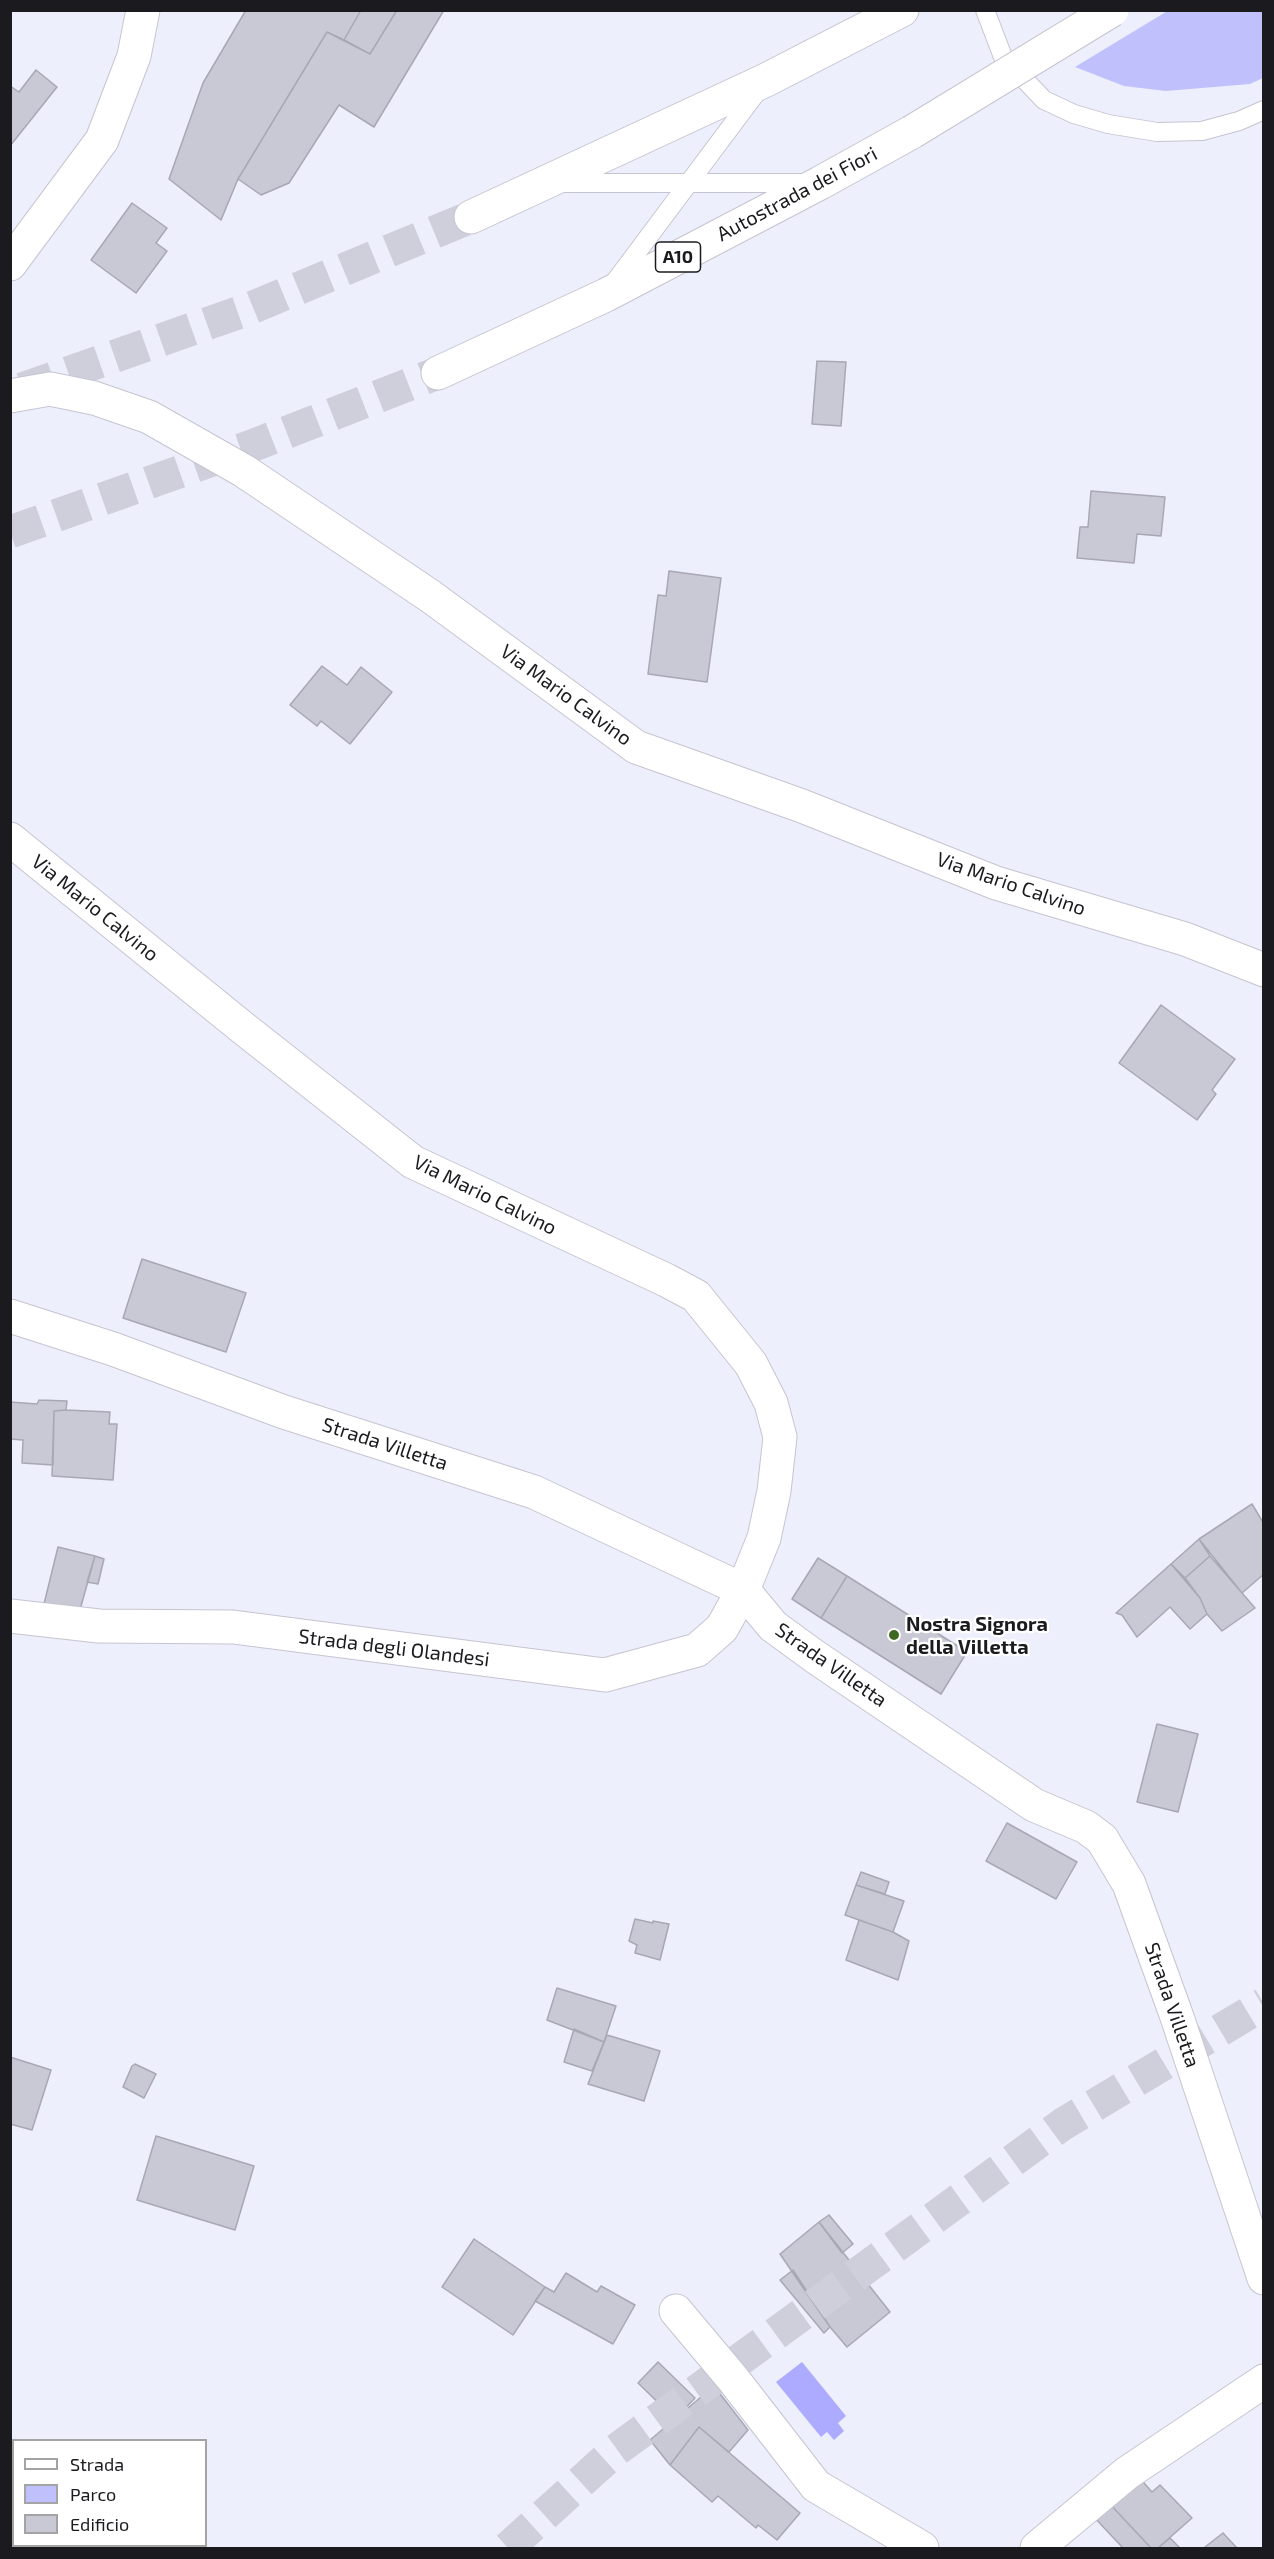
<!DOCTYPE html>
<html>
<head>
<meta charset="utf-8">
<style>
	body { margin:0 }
	#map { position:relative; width:1274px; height:2559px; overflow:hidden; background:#eeeffc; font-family:"Exo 2",sans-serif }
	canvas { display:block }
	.frame { position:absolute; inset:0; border:12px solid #1b1b1f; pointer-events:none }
	.legend { position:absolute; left:12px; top:2439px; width:195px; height:108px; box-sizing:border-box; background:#fff; border:2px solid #a4a4a5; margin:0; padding:8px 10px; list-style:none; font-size:18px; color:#1b1b1f }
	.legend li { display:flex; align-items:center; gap:12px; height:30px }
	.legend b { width:30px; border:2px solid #a4a4a5 }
</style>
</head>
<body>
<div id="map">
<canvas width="1274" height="2559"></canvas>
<div class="frame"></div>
<ul class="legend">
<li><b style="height:8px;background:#fff"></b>Strada</li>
<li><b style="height:16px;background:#c0c1fc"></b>Parco</li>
<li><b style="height:16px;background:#c9c9d6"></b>Edificio</li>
</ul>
</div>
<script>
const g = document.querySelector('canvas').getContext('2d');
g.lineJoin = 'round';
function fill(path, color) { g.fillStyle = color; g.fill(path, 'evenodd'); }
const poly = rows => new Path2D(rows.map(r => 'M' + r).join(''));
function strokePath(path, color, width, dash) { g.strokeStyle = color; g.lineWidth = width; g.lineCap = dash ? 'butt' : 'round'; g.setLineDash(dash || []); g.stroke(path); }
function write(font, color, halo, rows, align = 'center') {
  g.font = font + ' "Exo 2",sans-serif'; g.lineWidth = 4.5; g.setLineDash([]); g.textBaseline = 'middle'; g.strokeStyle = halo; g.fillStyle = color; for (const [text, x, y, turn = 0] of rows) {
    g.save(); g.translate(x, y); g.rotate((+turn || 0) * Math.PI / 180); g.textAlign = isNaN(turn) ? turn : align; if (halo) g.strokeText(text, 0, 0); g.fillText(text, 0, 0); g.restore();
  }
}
fill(poly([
	[1169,10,1263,11,1263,78,1250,84,1166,91,1124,86,1075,67]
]), '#c0c1fc');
fill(poly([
	[802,2362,846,2416,838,2423,844,2431,834,2440,827,2432,821,2437,776,2382]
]), '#adabff');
const building = poly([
	[246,10,361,10,344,40,327,32,238,179,221,220,169,179,203,83,246,10],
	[361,10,397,10,370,54,344,40,361,10],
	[397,10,444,10,374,127,339,105,289,183,261,195,238,179,327,32,370,54,397,10],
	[36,70,57,87,10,146,10,86,19,92,36,70],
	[132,203,167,228,156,243,167,251,136,293,91,260,132,203],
	[817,361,846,362,841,426,812,424,817,361],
	[1091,491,1165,497,1161,536,1137,534,1134,563,1077,558,1080,527,1088,527,1091,491],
	[669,571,721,578,707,682,648,674,658,595,666,596,669,571],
	[322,666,347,685,361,667,392,692,350,744,321,721,317,726,290,705,322,666],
	[1161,1005,1235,1059,1212,1090,1216,1094,1197,1120,1119,1063,1161,1005],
	[142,1259,246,1293,226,1352,123,1318,142,1259],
	[39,1400,67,1401,66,1410,54,1411,53,1465,22,1463,23,1440,10,1439,10,1402,37,1404,39,1400],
	[66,1410,110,1412,109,1424,117,1424,113,1480,52,1476,54,1411,66,1410],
	[1252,1504,1264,1524,1264,1574,1242,1593,1199,1539,1252,1504],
	[1199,1539,1210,1556,1185,1578,1171,1564,1199,1539],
	[58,1547,95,1556,78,1617,43,1608,58,1547],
	[95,1556,104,1559,98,1584,87,1582,95,1556],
	[1210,1556,1255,1608,1222,1631,1207,1614,1200,1598,1185,1578,1210,1556],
	[818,1558,847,1576,821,1618,792,1599,818,1558],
	[1171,1564,1200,1598,1207,1614,1190,1629,1170,1607,1137,1637,1122,1615,1116,1613,1171,1564],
	[847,1576,967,1652,941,1694,821,1618,847,1576],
	[1157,1724,1198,1734,1178,1812,1137,1802,1157,1724],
	[1007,1823,1077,1862,1056,1899,986,1861,1007,1823],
	[861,1872,889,1882,885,1894,856,1885,861,1872],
	[856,1885,904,1901,893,1932,845,1915,856,1885],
	[635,1919,653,1923,653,1921,669,1924,660,1960,635,1953,637,1945,629,1941,635,1919],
	[859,1920,893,1932,909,1941,898,1980,846,1960,859,1920],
	[557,1988,616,2006,604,2042,547,2020,557,1988],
	[574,2029,604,2042,592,2071,564,2062,574,2029],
	[607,2035,660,2051,644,2101,588,2084,607,2035],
	[10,2057,51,2070,32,2130,10,2124,10,2057],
	[135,2064,156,2074,144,2098,123,2087,132,2066,135,2064],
	[156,2136,254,2166,235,2230,137,2200,156,2136],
	[829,2215,853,2244,842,2253,819,2222,829,2215],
	[819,2222,890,2312,847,2347,830,2327,780,2254,819,2222],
	[474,2239,545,2287,513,2335,442,2287,474,2239],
	[793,2270,830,2327,824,2333,780,2280,793,2270],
	[566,2273,597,2292,601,2286,635,2305,613,2344,535,2301,545,2287,554,2292,566,2273],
	[658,2362,695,2398,675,2419,638,2383,658,2362],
	[714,2386,748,2430,729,2452,699,2427,670,2465,650,2440,714,2386],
	[699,2427,800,2513,777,2540,758,2525,756,2528,718,2496,712,2502,670,2465,699,2427],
	[1137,2475,1152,2492,1160,2485,1192,2518,1158,2548,1151,2548,1108,2502,1137,2475],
	[1108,2502,1151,2548,1123,2548,1093,2516,1108,2502],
	[1223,2533,1237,2548,1206,2548,1205,2547,1223,2533],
	[1170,2538,1180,2548,1158,2548,1170,2538]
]);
fill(building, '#c9c9d6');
strokePath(building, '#a8a8b4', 1.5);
strokePath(poly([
	[22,389,246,310,471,217],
	[10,532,249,447,438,373],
	[508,2548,616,2450,1063,2124,1264,2004]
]), '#cecfdb', 33, [33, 16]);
const lane = poly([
	[985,10,1003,57,1044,100,1074,114,1108,124,1157,132,1202,131,1239,121,1264,110],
	[558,183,806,183],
	[614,283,759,89]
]);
const street = poly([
	[10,264,102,140,134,56,143,10],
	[10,1316,113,1349,284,1412,534,1492,743,1590,773,1626,814,1656,1034,1805,1086,1827,1102,1839,1129,1884,1177,2017,1264,2278],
	[676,2311,733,2379,816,2486,922,2548],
	[1037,2548,1127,2473,1264,2381]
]);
const secondary = poly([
	[10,396,50,389,94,398,149,417,244,471,430,596,636,747,802,806,996,883,1185,939,1264,970],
	[10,839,243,1028,413,1162,666,1280,696,1296,751,1364,771,1403,780,1437,774,1491,764,1538,743,1590,722,1628,697,1650,605,1675,233,1627,99,1626,10,1616]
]);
const highway = poly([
	[471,217,766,80,902,10],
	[438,373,606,295,820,183,912,132]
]);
strokePath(lane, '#c5c5d1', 20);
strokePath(street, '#c5c5d1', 35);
strokePath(secondary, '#c5c5d1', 35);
strokePath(highway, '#c5c5d1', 35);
strokePath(lane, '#fff', 18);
strokePath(street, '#fff', 33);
strokePath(secondary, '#fff', 33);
strokePath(highway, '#fff', 33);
const highwayBridge = poly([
	[912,132,1112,10]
]);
strokePath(highwayBridge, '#c5c5d1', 35, []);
strokePath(highwayBridge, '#fff', 33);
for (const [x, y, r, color] of [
	[894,1635,6,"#406823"]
]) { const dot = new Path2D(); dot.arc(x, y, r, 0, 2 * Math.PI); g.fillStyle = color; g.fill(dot); strokePath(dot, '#fff', 2); }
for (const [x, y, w] of [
	[678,257,45]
]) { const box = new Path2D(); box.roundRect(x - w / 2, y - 15, w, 30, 4.5); g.fillStyle = '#fff'; g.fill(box); strokePath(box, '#1b1b1f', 1.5); }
write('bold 18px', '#1b1b1f', null, [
	["A10",678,257]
]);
write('20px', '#1b1b1f', '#fff', [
	["Autostrada dei Fiori",797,194,-28],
	["Via Mario Calvino",566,695,36],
	["Via Mario Calvino",1011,884,19],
	["Via Mario Calvino",95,908,39],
	["Via Mario Calvino",485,1195,26],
	["Strada Villetta",385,1444,18],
	["Strada degli Olandesi",394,1648,7],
	["Strada Villetta",831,1665,35],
	["Strada Villetta",1172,2005,71]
]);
write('bold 20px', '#1b1b1f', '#fff', [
	["Nostra Signora",906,1624],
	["della Villetta",906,1647]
], 'left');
</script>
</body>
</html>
